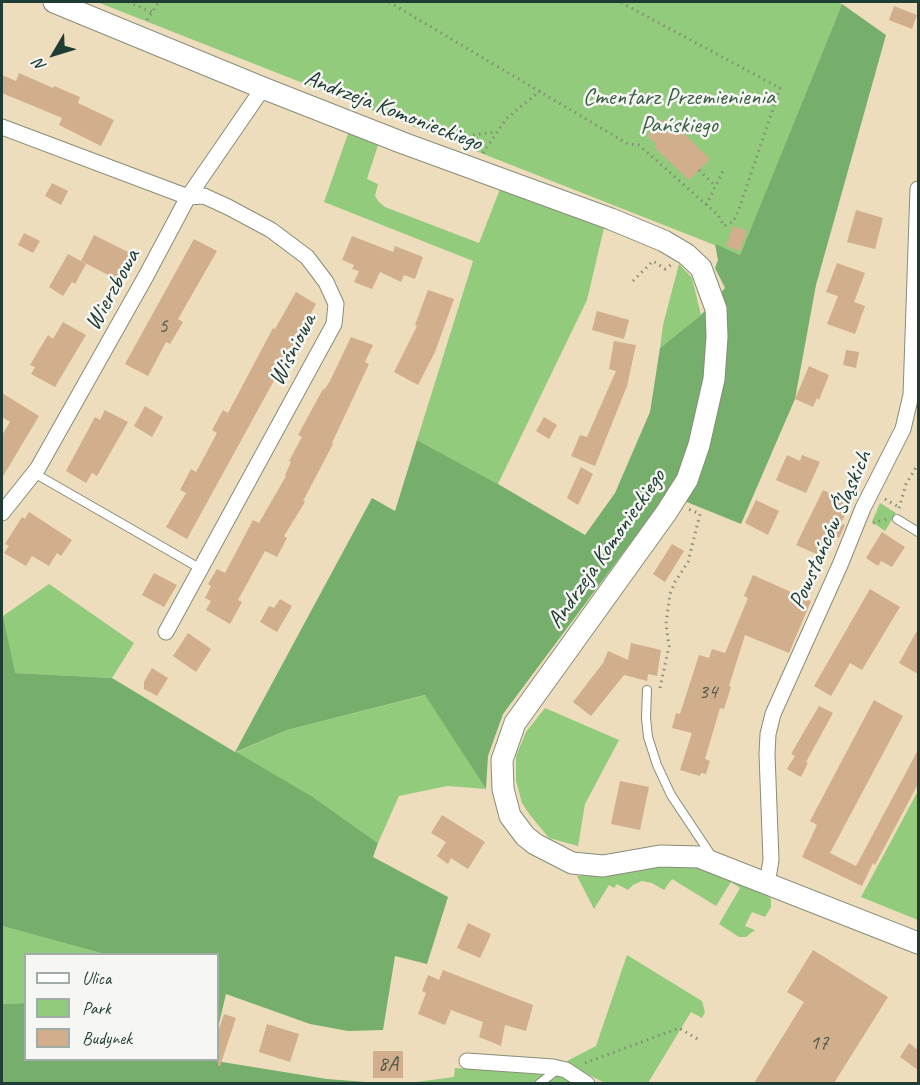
<!DOCTYPE html>
<html>
<head>
<meta charset="utf-8">
<style>
	body { margin:0 }
	#map { position:relative; width:920px; height:1085px; overflow:hidden; background:#edddbc; font-family:Caveat,sans-serif }
	canvas { display:block }
	.frame { position:absolute; inset:0; border:3px solid #1f3d34; pointer-events:none }
	.legend { position:absolute; left:24px; top:953px; width:195px; height:108px; box-sizing:border-box; background:#f6f6f2; border:2px solid #a0aca6; margin:0; padding:8px 10px; list-style:none; font-size:18px; color:#1f3d34 }
	.legend li { display:flex; align-items:center; gap:12px; height:30px }
	.legend b { width:30px; border:2px solid #a0aca6 }
	.north { position:absolute; left:24px; top:24px; width:60px; height:60px; -webkit-text-stroke:4px #f6f6f2; paint-order:stroke; rotate:232deg; font-size:16px; font-weight:700; line-height:24px; text-align:center; color:#1f3d34 }
	.north::after { content:''; display:block; margin:auto; width:21px; height:27px; background:#1f3d34; clip-path:polygon(50% 0,100% 100%,50% 72%,0 100%) }
</style>
</head>
<body>
<div id="map">
<canvas width="920" height="1085"></canvas>
<div class="frame"></div>
<ul class="legend">
<li><b style="height:8px;background:#fff"></b>Ulica</li>
<li><b style="height:16px;background:#93cb7d"></b>Park</li>
<li><b style="height:16px;background:#d1ae8c"></b>Budynek</li>
</ul>
<div class="north">N</div>
</div>
<script>
const g = document.querySelector('canvas').getContext('2d');
g.lineJoin = 'round';
function fill(path, color) { g.fillStyle = color; g.fill(path, 'evenodd'); }
const poly = rows => new Path2D(rows.map(r => 'M' + r).join(''));
function strokePath(path, color, width, dash) { g.strokeStyle = color; g.lineWidth = width; g.lineCap = dash ? 'butt' : 'round'; g.setLineDash(dash || []); g.stroke(path); }
function write(font, color, halo, rows, align = 'center') {
  g.font = font + ' Caveat,sans-serif'; g.lineWidth = 5; g.setLineDash([]); g.textBaseline = 'middle'; g.strokeStyle = halo; g.fillStyle = color; for (const [text, x, y, turn = 0] of rows) {
    g.save(); g.translate(x, y); g.rotate((+turn || 0) * Math.PI / 180); g.textAlign = isNaN(turn) ? turn : align; if (halo) g.strokeText(text, 0, 0); g.fillText(text, 0, 0); g.restore();
  }
}
fill(poly([
	[97,2,837,2,842,4,740,255],
	[349,131,378,145,367,179,378,184,375,196,379,202,385,207,479,243,500,189,604,228,587,300,498,484,417,440,473,261,324,202],
	[679,264,692,278,701,315,660,348,663,325],
	[880,503,896,513,885,531,872,522],
	[49,584,134,643,112,678,14,673,3,616],
	[426,695,486,789,447,786,399,796,378,843,313,797,235,753,287,730],
	[545,708,619,740,585,804,578,846,549,838,530,815,522,803,516,781,516,756,526,732],
	[918,791,918,920,861,897],
	[669,864,695,865,765,893,771,899,771,907,765,917,752,912,745,926,755,930,746,937,739,937,719,924,740,888,731,882,716,906,672,879,664,890,652,883,642,881,633,885,628,890,617,884,614,888,609,885,594,909,577,876],
	[2,926,104,954,26,954,25,1003,2,1004],
	[627,955,702,1001,705,1012,702,1018,691,1012,648,1083,605,1083,575,1068,567,1061,596,1046],
	[455,1068,560,1076,571,1083,401,1084,454,1077]
]), '#93cb7d');
fill(poly([
	[842,4,886,35,816,285,795,399,741,524,667,494,503,714,488,756,486,789,425,695,287,730,236,752,313,797,378,843,373,857,448,897,427,964,395,956,383,1030,348,1031,310,1024,226,994,218,1028,218,954,104,954,2,926,2,618,3,616,15,673,112,678,235,752,372,498,395,511,417,440,498,484,585,535,615,493,650,412,660,348,701,315,725,288,715,268,718,260,715,244,740,255],
	[25,1003,26,1060,210,1060,327,1079,379,1083,2,1083,2,1004]
]), '#76af6c');
fill(poly([
	[894,6,917,15,912,29,889,20],
	[19,73,53,88,54,86,80,97,78,103,114,120,101,146,59,125,62,118,2,93,2,75,16,81],
	[664,119,673,127,675,125,710,159,689,180,654,147,657,144,647,136],
	[52,183,68,191,61,205,45,196],
	[856,210,883,218,875,249,847,242],
	[733,226,747,231,740,251,726,246],
	[24,233,40,241,33,253,18,245],
	[94,235,130,253,116,279,81,261],
	[352,236,393,252,395,246,423,257,415,279,404,275,401,282,380,272,372,289,354,282,359,271,352,269,354,265,342,260],
	[194,239,217,251,178,319,183,322,170,344,166,342,148,376,125,364],
	[68,254,86,264,75,284,72,282,63,296,49,287],
	[837,263,865,273,854,302,865,306,855,334,827,324,838,296,826,292],
	[428,290,454,299,435,352,418,385,394,372,417,326,415,325],
	[296,292,316,304,187,539,166,527,186,493,180,490,191,469,196,472,217,433,212,430,223,410,228,413,273,328,275,329],
	[597,311,629,320,624,339,592,330],
	[63,322,86,335,55,387,31,374,35,367,30,365,48,335,53,339],
	[351,337,373,345,365,362,369,364,332,443,333,444,303,501,305,502,284,536,287,538,277,557,265,551,238,600,242,602,230,624,206,610,211,601,205,598,211,586,208,584,217,569,225,573,253,520,259,523,286,476,285,475,291,462,289,461,302,437,298,435,323,389,324,390,330,381],
	[614,341,636,345,627,386,595,466,571,456,580,435,587,437,616,371,609,369],
	[846,350,859,352,856,368,843,365],
	[809,366,829,375,819,400,817,398,813,407,795,399],
	[2,393,39,416,2,478,2,435,10,422,2,417],
	[145,406,163,417,152,437,134,426],
	[105,410,128,422,97,476,92,473,86,483,66,471,95,417,100,420],
	[544,417,557,425,549,439,536,431],
	[787,455,800,461,802,455,820,462,806,493,776,480],
	[581,467,593,474,578,505,567,498],
	[823,490,848,502,842,513,845,515,841,523,845,525,839,538,833,535,823,557,796,545],
	[756,500,779,511,768,535,745,523],
	[29,512,72,540,61,556,57,553,49,566,32,556,26,566,4,553,9,546,5,544,22,517,25,519],
	[882,532,905,547,892,567,881,561,878,566,866,558],
	[672,544,684,551,665,582,653,574],
	[154,573,177,585,164,607,142,595],
	[753,575,811,601,789,653,745,635,729,686,731,687,724,709,720,708,705,759,710,761,706,774,701,773,700,776,680,770,692,733,672,728,676,713,680,714,699,655,709,658,712,649,725,653,748,598,744,596],
	[870,589,900,607,862,670,850,663,831,696,814,686],
	[280,599,292,606,277,632,260,622,269,606,274,608],
	[918,629,918,674,899,663],
	[188,633,211,649,196,672,173,656],
	[631,643,661,650,657,676,648,674,647,681,624,675,591,716,573,702,603,663,608,651,628,660],
	[152,668,168,678,157,696,144,689,144,682],
	[874,700,903,716,830,853,856,866,918,750,918,784,875,865,873,863,862,886,802,857,817,825,810,821],
	[819,706,833,713,806,762,808,763,801,777,787,769,795,756,791,754],
	[620,781,649,787,640,830,611,824],
	[442,815,485,842,468,869,451,858,448,864,437,856,446,842,431,833],
	[468,923,491,934,480,958,457,948],
	[813,950,888,997,834,1083,754,1083,804,1002,787,992],
	[443,970,533,1005,526,1031,505,1025,501,1046,479,1037,483,1022,451,1010,445,1025,418,1014,426,993,422,991,428,975,439,980],
	[224,1014,236,1018,220,1066,218,1066,218,1032],
	[267,1024,299,1034,290,1062,259,1052],
	[909,1043,918,1050,918,1070,900,1057],
	[373,1051,403,1051,403,1078,373,1078]
]), '#d1ae8c');
const lane = poly([
	[34,473,201,569],
	[897,519,918,532],
	[647,690,646,718,648,737,657,765,671,795,711,855],
	[539,1084,558,1069]
]);
const street = poly([
	[2,127,188,197,204,196,228,207,271,230,307,257,326,282,336,304,334,324,166,632],
	[2,513,38,468,146,276,188,197,263,88],
	[767,884,771,860,767,754,768,734,773,714,840,565,863,508,903,429,911,395,918,189],
	[467,1061,553,1067,566,1070,587,1084]
]);
const secondary = poly([
	[54,2,263,88,403,143,611,219,664,241,686,254,701,268,716,309,717,337,714,379,699,445,687,480,666,513,515,723,502,760,503,789,510,816,525,836,535,844,572,863,603,866,660,856,699,857,918,943]
]);
strokePath(lane, '#868d78', 10);
strokePath(street, '#868d78', 17);
strokePath(secondary, '#868d78', 23);
strokePath(poly([
	[128,2,152,12],
	[389,2,628,144,639,145,718,215,724,226,733,222,738,212,780,88,620,2],
	[147,20,159,2],
	[473,135,495,132],
	[483,153,506,119,540,91],
	[699,170,715,186],
	[706,205,723,171],
	[633,281,653,261,665,269,671,265],
	[885,499,897,506],
	[899,508,906,484,918,464],
	[873,523,887,519],
	[660,688,669,646,666,624,670,594,675,582,688,562,700,514,688,509],
	[585,1063,679,1028,699,1040]
]), '#868d78', 3, [1.5, 4.5]);
strokePath(lane, '#fff', 8);
strokePath(street, '#fff', 15);
strokePath(secondary, '#fff', 21);
write('21px', '#4c594a', null, [
	["5",163,326],
	["34",708,692],
	["17",819,1043],
	["8A",388,1064]
]);
write('24px', '#3c6046', '#f6f6f2', [
	["Cmentarz Przemienienia",679,98],
	["Pańskiego",679,126]
]);
write('24px', '#1f3d34', '#f6f6f2', [
	["Andrzeja Komonieckiego",393,111,21],
	["Wierzbowa",113,290,-61],
	["Wiśniowa",293,350,-63],
	["Powstańców Śląskich",831,530,-66],
	["Andrzeja Komonieckiego",607,549,-55]
]);
</script>
</body>
</html>
